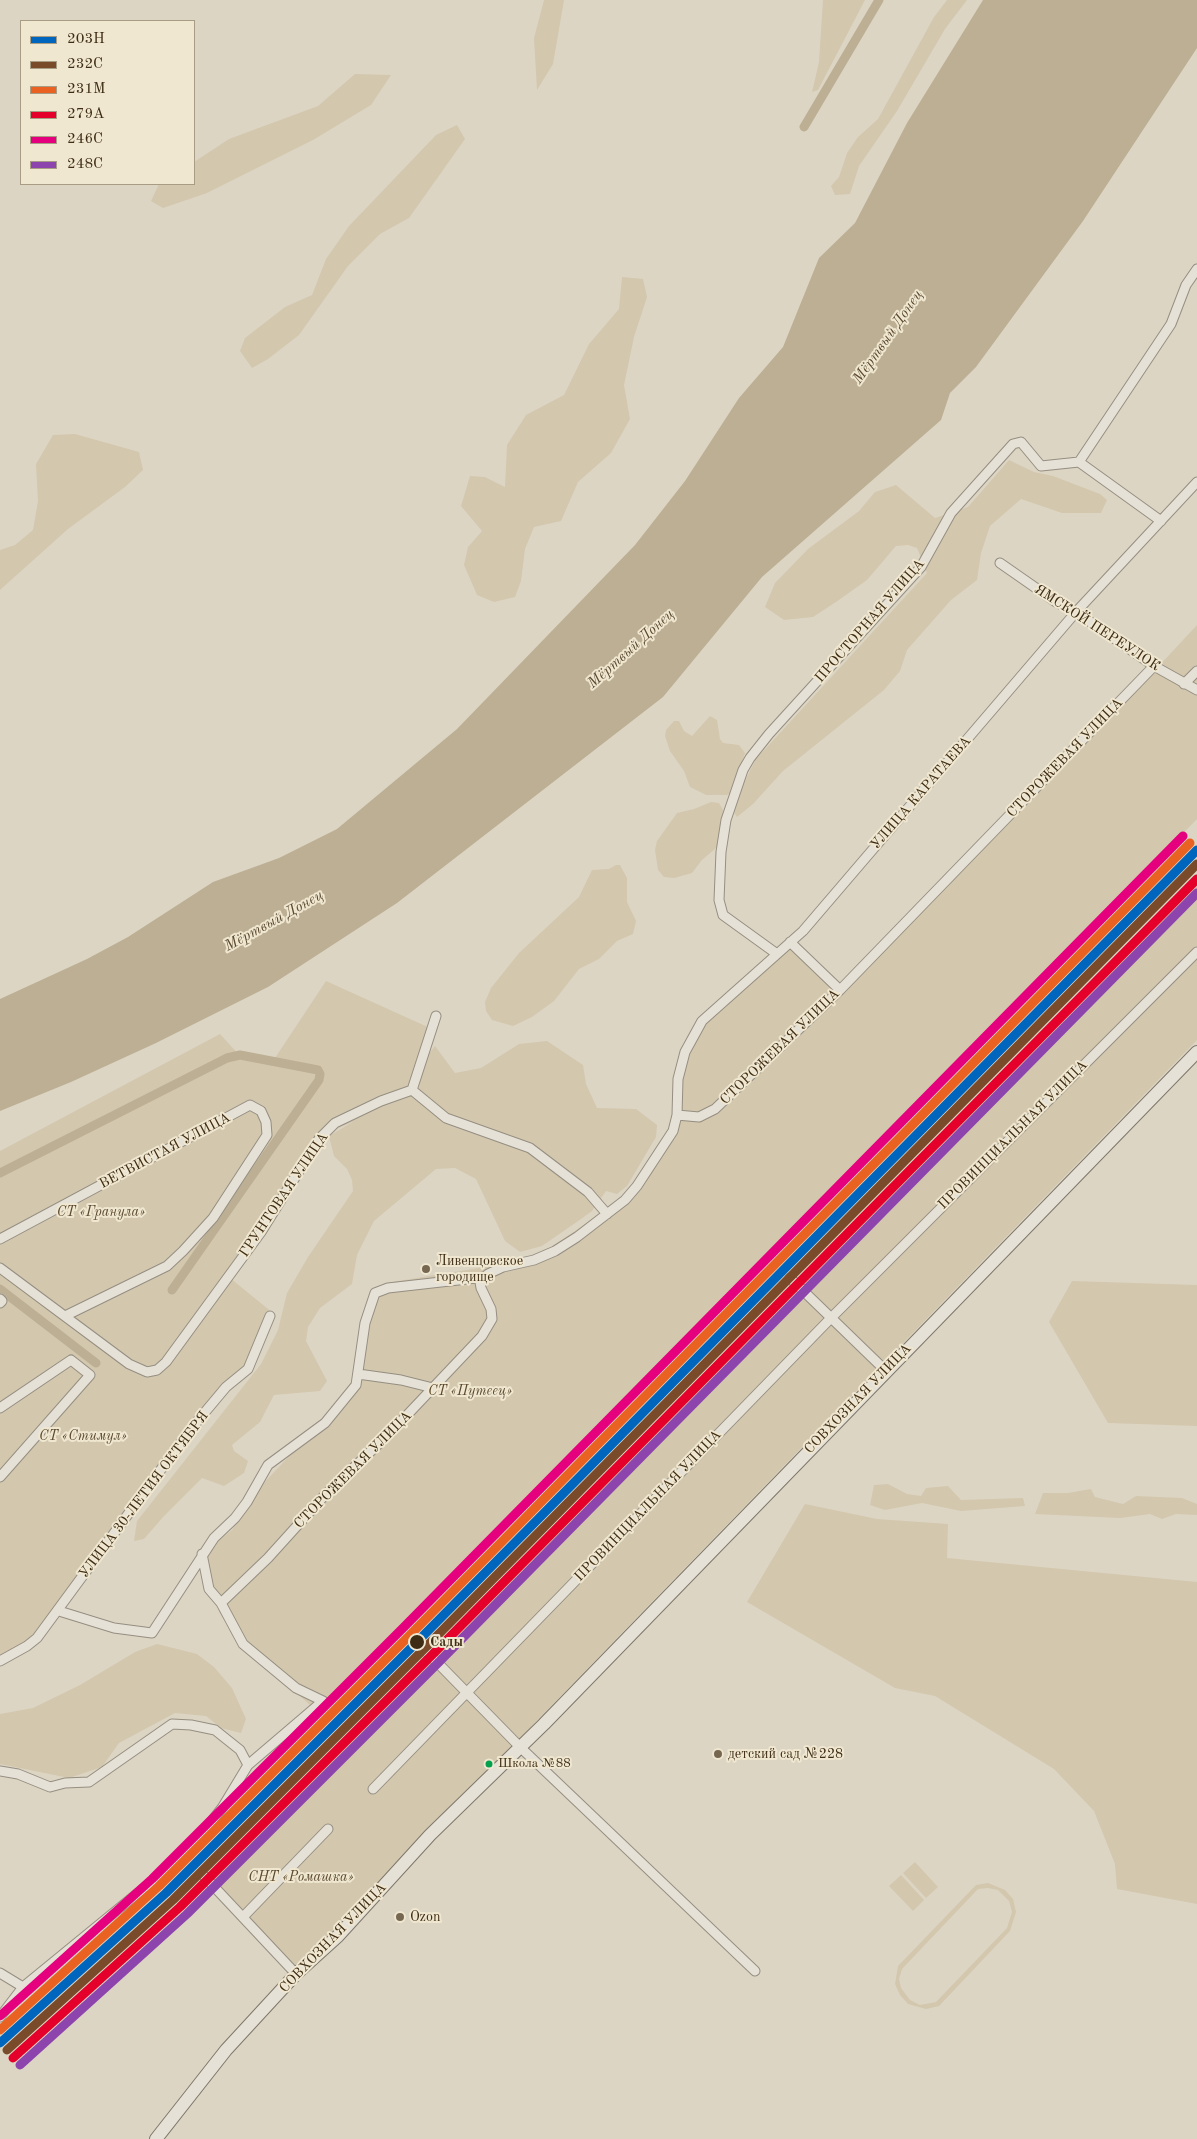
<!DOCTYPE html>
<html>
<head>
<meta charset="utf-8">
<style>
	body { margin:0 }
	#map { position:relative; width:1197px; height:2139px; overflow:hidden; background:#ddd5c3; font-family:"Old Standard TT",serif }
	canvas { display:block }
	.legend { position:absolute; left:20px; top:20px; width:175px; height:165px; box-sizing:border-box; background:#f0e7d1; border:1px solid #a99c85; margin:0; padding:6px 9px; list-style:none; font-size:15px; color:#3e2c14 }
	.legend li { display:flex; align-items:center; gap:10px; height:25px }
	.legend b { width:25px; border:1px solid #a99c85 }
</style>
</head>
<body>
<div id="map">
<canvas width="1197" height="2139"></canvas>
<ul class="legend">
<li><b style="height:6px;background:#0065bd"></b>203Н</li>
<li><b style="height:6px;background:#7a4b2a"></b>232C</li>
<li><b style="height:6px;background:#e96221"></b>231М</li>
<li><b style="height:6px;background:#e4002b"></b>279А</li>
<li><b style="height:6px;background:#e5007d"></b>246С</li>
<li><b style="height:6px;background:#8e44ad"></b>248С</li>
</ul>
</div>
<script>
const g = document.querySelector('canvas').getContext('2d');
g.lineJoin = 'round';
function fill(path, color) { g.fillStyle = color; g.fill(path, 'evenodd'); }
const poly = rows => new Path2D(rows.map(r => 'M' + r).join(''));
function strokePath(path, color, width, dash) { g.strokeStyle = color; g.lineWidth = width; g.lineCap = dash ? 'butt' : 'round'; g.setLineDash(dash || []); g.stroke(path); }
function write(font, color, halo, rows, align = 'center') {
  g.font = font + ' "Old Standard TT",serif'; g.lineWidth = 4; g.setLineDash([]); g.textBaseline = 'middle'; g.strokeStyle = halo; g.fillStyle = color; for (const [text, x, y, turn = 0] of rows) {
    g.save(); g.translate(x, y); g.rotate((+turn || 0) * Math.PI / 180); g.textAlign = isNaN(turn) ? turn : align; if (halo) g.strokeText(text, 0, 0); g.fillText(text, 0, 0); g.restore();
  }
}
fill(poly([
	[544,0,564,0,553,64,537,90,534,38],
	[823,0,865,0,818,90,812,92,819,62],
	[947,0,967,0,945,29,897,111,859,166,850,194,835,195,831,186,839,177,847,153,858,137,878,119,934,17],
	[355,74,391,75,371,105,313,140,207,193,163,208,151,201,159,184,194,184,194,162,229,139,318,106],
	[457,125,465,139,409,218,380,234,348,266,299,335,268,359,252,368,240,351,245,338,285,307,312,295,326,259,349,226,436,135],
	[622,277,643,279,647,297,634,337,624,385,630,419,611,453,578,482,561,521,534,527,525,549,521,581,515,597,494,602,477,595,464,565,468,547,482,531,461,506,470,476,485,477,505,487,507,445,526,415,564,395,589,344,619,309],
	[75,434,139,452,143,470,125,487,68,529,0,590,0,550,15,545,33,530,38,501,36,464,53,435],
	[1009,460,1034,472,1053,476,1100,494,1107,500,1101,513,1062,513,1021,499,990,526,981,553,977,580,951,600,907,650,900,671,884,690,783,771,753,804,737,817,731,808,756,759,927,573,917,548,908,545,896,546,867,580,836,602,813,617,784,620,765,607,775,583,808,549,859,511,875,492,896,485,935,518,968,507],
	[1197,625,1197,819,847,1178,318,1712,242,1645,219,1612,210,1579,207,1550,232,1530,258,1489,352,1390,362,1315,373,1291,386,1283,522,1261,547,1250,610,1207,653,1166,674,1129,690,1036,788,941,841,990,1137,681,1145,669,1149,671,1156,669],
	[710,716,717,720,720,739,723,743,739,745,745,753,731,793,727,795,706,795,690,787,684,771,670,751,665,736,666,730,674,721,679,721,684,731,692,736],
	[711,802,719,803,723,810,721,837,716,848,702,860,692,873,674,878,664,877,658,870,655,850,657,841,677,813,694,809],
	[616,865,620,865,627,878,627,902,636,921,633,934,617,941,599,959,579,969,554,1001,532,1017,513,1026,492,1020,486,1011,485,1002,491,988,519,953,579,897,592,870,609,869],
	[1197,876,1197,1040,294,1971,209,1884],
	[326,981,430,1028,405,1097,419,1088,424,1059,435,1046,455,1073,481,1068,519,1044,547,1041,583,1065,586,1084,597,1108,636,1109,657,1125,656,1137,627,1186,617,1194,606,1191,592,1211,581,1219,542,1246,520,1252,505,1241,476,1179,455,1168,436,1169,374,1221,357,1255,352,1284,320,1308,308,1327,306,1341,327,1381,320,1391,274,1395,260,1422,232,1445,234,1451,248,1461,244,1473,224,1486,202,1478,164,1516,144,1539,134,1541,137,1521,261,1364,278,1330,287,1293,308,1257,353,1191,352,1180,347,1169,334,1156,329,1136,354,1121,328,1133,230,1278,273,1313,248,1366,156,1477,55,1618,16,1654,0,1659,0,1151,220,1034,242,1058,271,1064],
	[1072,1281,1197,1285,1197,1426,1108,1423,1049,1322],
	[888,1484,907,1494,921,1496,926,1488,948,1486,961,1500,1023,1498,1025,1506,961,1511,922,1503,885,1510,870,1505,874,1485],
	[1091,1489,1095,1497,1123,1504,1136,1496,1182,1498,1197,1504,1197,1515,1176,1514,1162,1519,1150,1514,1120,1518,1035,1514,1043,1493,1068,1493],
	[805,1504,877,1519,948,1524,947,1558,1197,1582,1197,1904,1117,1889,1115,1864,1094,1811,1054,1769,935,1696,895,1688,747,1602],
	[157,1644,197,1654,214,1667,232,1688,246,1719,241,1733,221,1728,206,1716,175,1713,119,1743,102,1767,69,1778,0,1764,0,1714,33,1708,80,1685,135,1652],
	[915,1862,938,1887,926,1898,903,1873],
	[901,1875,924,1900,913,1911,889,1886],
	[988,1883,1005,1890,1013,1899,1016,1912,1010,1931,939,2006,926,2009,908,2004,900,1995,895,1984,898,1966,976,1885],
	[988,1888,998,1890,1009,1901,1012,1912,1007,1928,936,2002,920,2005,910,2000,901,1988,899,1979,902,1969,978,1889]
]), '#d3c7ae');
fill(poly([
	[983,0,1197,0,1197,48,1083,221,976,367,950,393,941,420,762,577,663,697,397,903,268,987,156,1043,71,1082,0,1111,0,999,87,959,128,937,213,882,279,858,337,829,457,729,635,545,685,481,739,398,783,347,819,258,855,223,907,123]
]), '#bcaf94');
strokePath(poly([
	[804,127,879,0],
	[0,1173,227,1058,240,1055,318,1070,320,1074,319,1080,172,1290],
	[0,1289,96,1363]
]), '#bcaf94', 9);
const street = poly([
	[1079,462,1161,521],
	[1000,563,1056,602,1076,612,1154,666,1197,690],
	[1184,684,1197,671],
	[790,942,840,990],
	[777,954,723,915,719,900,721,852,726,820,743,770,750,758,769,734,921,567,951,513,1013,444,1021,442,1041,466,1079,462,1171,324,1186,285,1197,269],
	[412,1090,436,1016],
	[677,1115,699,1117,715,1109,840,990,1154,666],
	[0,1239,250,1105,261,1111,266,1122,267,1135,213,1218,183,1251,167,1266,65,1316],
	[0,1268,129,1364,147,1372,157,1370,166,1362,261,1232,319,1139,335,1123,381,1101,412,1090,446,1118,530,1148,588,1192,607,1214],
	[790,1278,886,1371],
	[0,1299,2,1301,0,1303],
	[358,1374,401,1380,433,1388],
	[0,1408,71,1360,90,1375,0,1477],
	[221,1603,268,1558,324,1496,391,1432,482,1336,492,1319,491,1309,481,1288,480,1282,488,1274,503,1267,534,1260,555,1251,577,1237,625,1200,637,1186,673,1131,677,1115,678,1079,685,1052,702,1021,803,931,1076,612,1197,482],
	[59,1611,114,1628,152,1633,214,1538,235,1518,247,1502,268,1465,325,1423,356,1385,365,1323,375,1293,388,1288,485,1277],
	[427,1652,520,1747,755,1971],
	[0,1661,27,1646,37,1638,190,1430,226,1387,248,1369,270,1316],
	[0,1771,18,1774,50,1787,65,1783,89,1782,172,1724,191,1725,215,1730,240,1750,248,1765],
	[373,1789,830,1319,1197,952],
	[204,1876,296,1974],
	[243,1917,328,1829],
	[0,1973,23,1987],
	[0,2017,23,1987,155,1879,204,1831,222,1808,248,1765,323,1701,296,1688,243,1644,221,1603,209,1589,202,1554]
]);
const secondary = poly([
	[156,2139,226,2050,296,1974,338,1936,430,1835,544,1724,1197,1052]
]);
strokePath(street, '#958e81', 11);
strokePath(secondary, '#7e776a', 14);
strokePath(street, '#e5e1d7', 9);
strokePath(secondary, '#e5e1d7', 12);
strokePath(poly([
	[0,2043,166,1893,417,1642,1197,850]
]), '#0065bd', 9);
strokePath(poly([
	[7,2050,173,1900,424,1649,1197,864]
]), '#7a4b2a', 9);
strokePath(poly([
	[0,2030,159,1886,410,1635,1190,843]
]), '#e96221', 9);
strokePath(poly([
	[13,2058,180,1907,431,1656,1197,879]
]), '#e4002b', 9);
strokePath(poly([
	[0,2016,152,1879,403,1628,1183,836]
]), '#e5007d', 9);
strokePath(poly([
	[20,2065,187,1914,438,1663,1197,893]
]), '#8e44ad', 9);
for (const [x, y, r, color] of [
	[426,1269,5,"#766751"],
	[417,1642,8,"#3e2c14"],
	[718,1754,5,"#766751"],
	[489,1764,4.5,"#03a04e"],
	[400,1917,5,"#766751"]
]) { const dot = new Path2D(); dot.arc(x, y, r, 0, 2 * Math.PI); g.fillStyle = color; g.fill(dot); strokePath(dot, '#f0e7d1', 2); }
write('13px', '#3e2c14', '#f0e7d1', [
	["Школа №88",498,1764]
], 'left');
write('14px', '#3e2c14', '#f0e7d1', [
	["ПРОСТОРНАЯ УЛИЦА",870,621,-49],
	["ЯМСКОЙ ПЕРЕУЛОК",1097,628,33],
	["СТОРОЖЕВАЯ УЛИЦА",1065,758,-46],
	["УЛИЦА КАРАТАЕВА",921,793,-49],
	["СТОРОЖЕВАЯ УЛИЦА",780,1047,-44],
	["ПРОВИНЦИАЛЬНАЯ УЛИЦА",1013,1135,-45],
	["ВЕТВИСТАЯ УЛИЦА",165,1151,-28],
	["ГРУНТОВАЯ УЛИЦА",284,1195,-56],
	["СОВХОЗНАЯ УЛИЦА",858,1399,-46],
	["СТОРОЖЕВАЯ УЛИЦА",353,1470,-45],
	["УЛИЦА 30-ЛЕТИЯ ОКТЯБРЯ",144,1495,-53],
	["ПРОВИНЦИАЛЬНАЯ УЛИЦА",648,1506,-46],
	["СОВХОЗНАЯ УЛИЦА",333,1938,-46]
]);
write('italic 14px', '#5a492f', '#f0e7d1', [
	["СТ «Гранула»",101,1212],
	["СТ «Путеец»",470,1391],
	["СТ «Стимул»",83,1436],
	["СНТ «Ромашка»",301,1877]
]);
write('14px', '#3e2c14', '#f0e7d1', [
	["Ливенцовское",436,1261],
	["городище",436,1277],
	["детский сад №228",728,1754],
	["Ozon",410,1917]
], 'left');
write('bold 14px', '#3e2c14', '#f0e7d1', [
	["Сады",430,1642]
], 'left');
write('italic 15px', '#5a492f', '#f0e7d1', [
	["Мёртвый Донец",888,337,-55],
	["Мёртвый Донец",631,649,-42],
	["Мёртвый Донец",274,921,-29]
]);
</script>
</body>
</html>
